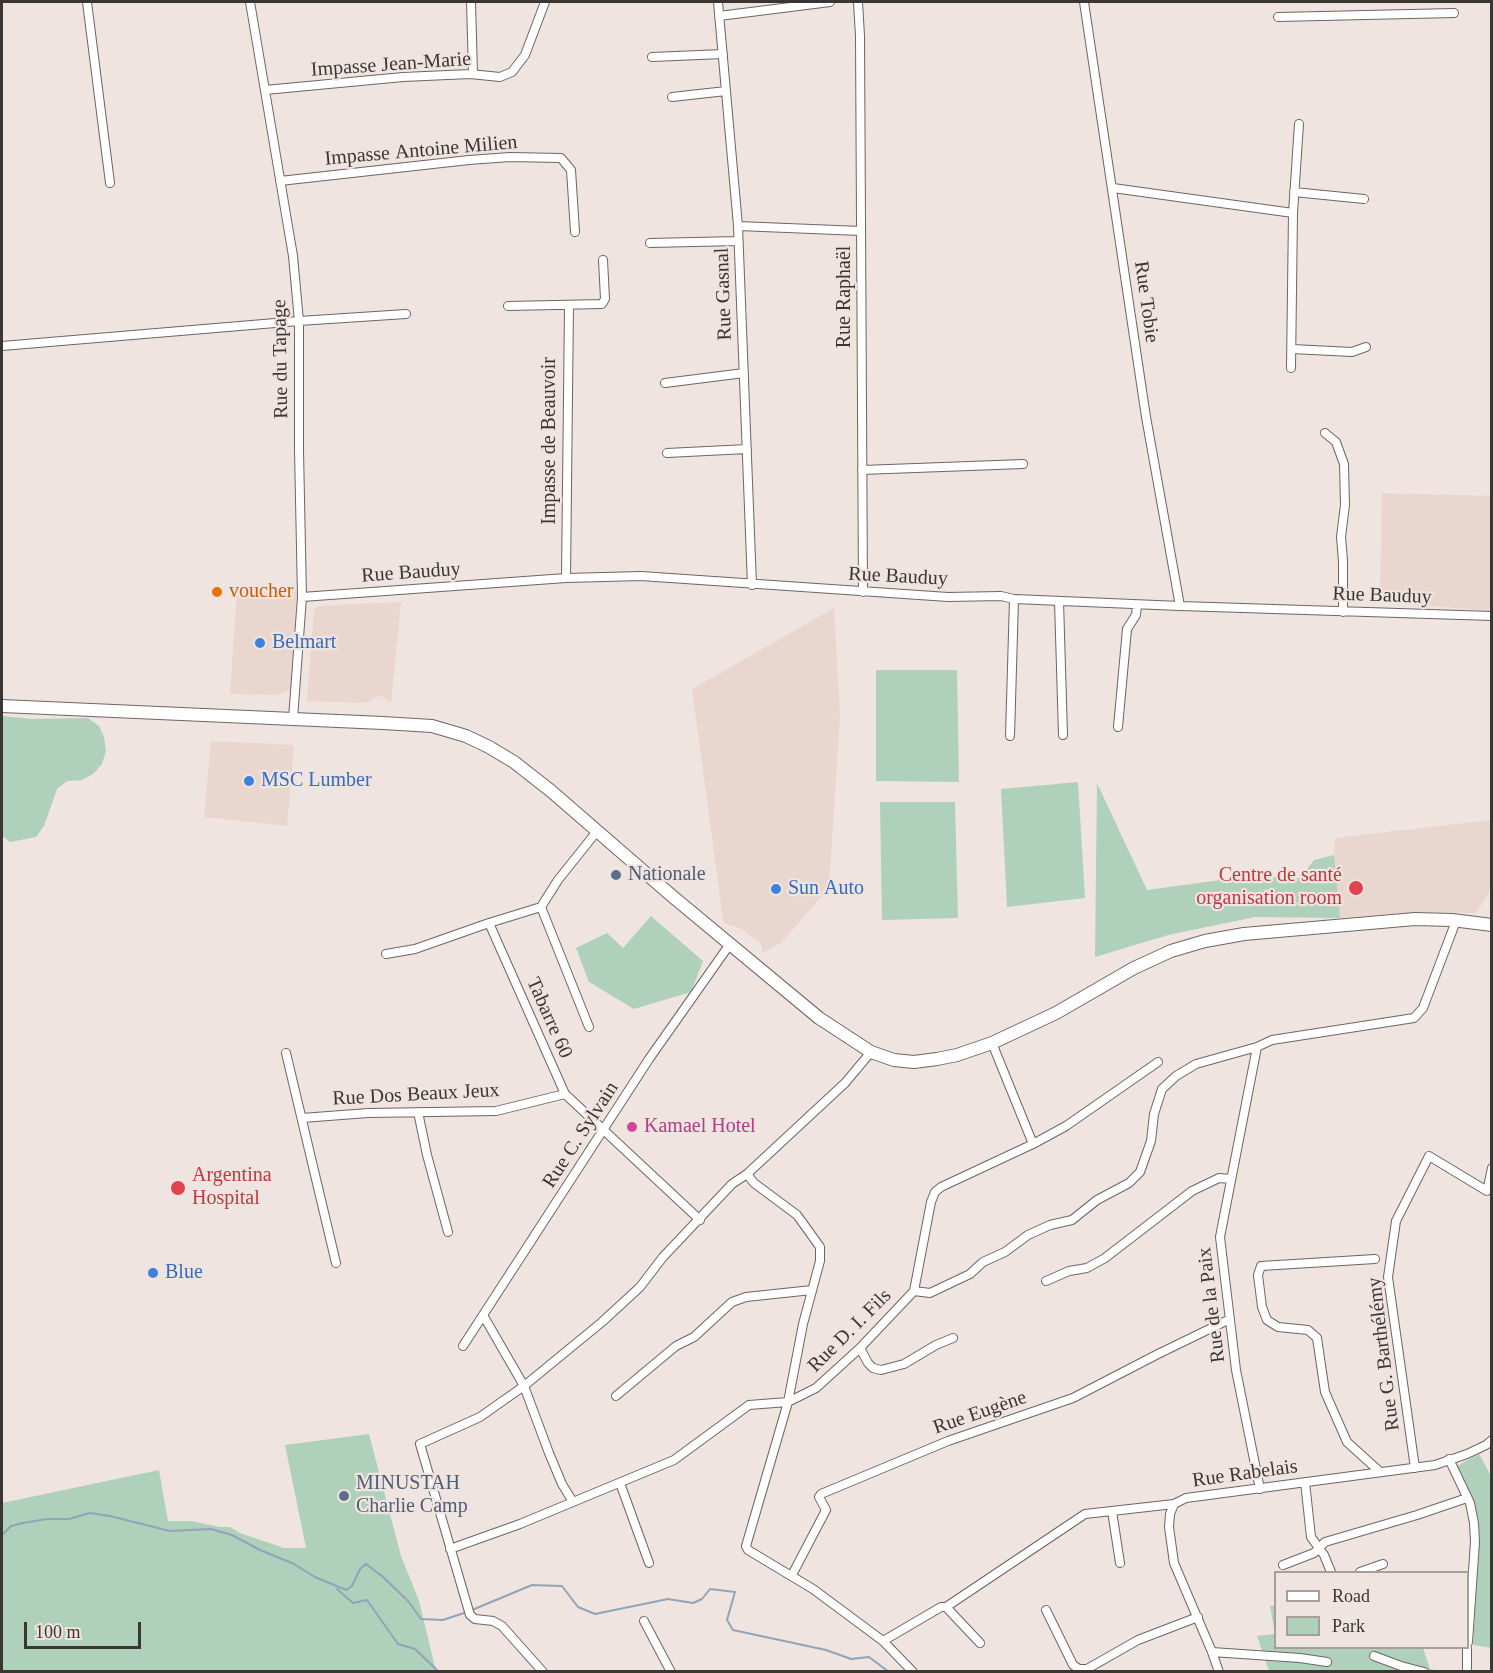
<!DOCTYPE html>
<html>
<head>
<meta charset="utf-8">
<style>
	body { margin:0 }
	#map { position:relative; width:1493px; height:1673px; overflow:hidden; background:#efe4e0; font-family:Georgia,serif }
	canvas { display:block }
	.frame { position:absolute; inset:0; border:3px solid #3a3634; pointer-events:none }
	.legend { position:absolute; left:1274px; top:1571px; width:195px; height:78px; box-sizing:border-box; background:#efe4e0; border:2px solid #a79e9b; margin:0; padding:8px 10px; list-style:none; font-size:18px; color:#3a3634 }
	.legend li { display:flex; align-items:center; gap:12px; height:30px }
	.legend b { width:30px; border:2px solid #a79e9b }
	.scale { position:absolute; left:24px; top:1622px; width:117px; height:27px; box-sizing:border-box; border:3px solid #3a3634; border-top:0; padding-left:8px; font-size:18px; line-height:21px; white-space:nowrap; color:#3a3634; -webkit-text-stroke:4px #efe4e0; paint-order:stroke }
</style>
</head>
<body>
<div id="map">
<canvas width="1493" height="1673"></canvas>
<div class="frame"></div>
<ul class="legend">
<li><b style="height:8px;background:#fff"></b>Road</li>
<li><b style="height:16px;background:#afd1bb"></b>Park</li>
</ul>
<div class="scale">100 m</div>
</div>
<script>
const g = document.querySelector('canvas').getContext('2d');
g.lineJoin = 'round';
function fill(path, color) { g.fillStyle = color; g.fill(path, 'evenodd'); }
const poly = rows => new Path2D(rows.map(r => 'M' + r).join(''));
function strokePath(path, color, width, dash) { g.strokeStyle = color; g.lineWidth = width; g.lineCap = dash ? 'butt' : 'round'; g.setLineDash(dash || []); g.stroke(path); }
function write(font, color, halo, rows, align = 'center') {
  g.font = font + ' Georgia,serif'; g.lineWidth = 4.5; g.setLineDash([]); g.textBaseline = 'middle'; g.strokeStyle = halo; g.fillStyle = color; for (const [text, x, y, turn = 0] of rows) {
    g.save(); g.translate(x, y); g.rotate((+turn || 0) * Math.PI / 180); g.textAlign = isNaN(turn) ? turn : align; if (halo) g.strokeText(text, 0, 0); g.fillText(text, 0, 0); g.restore();
  }
}
fill(poly([
	[1382,493,1491,496,1491,611,1380,602],
	[296,588,298,602,291,689,277,695,230,694,237,593],
	[401,602,391,703,380,695,365,703,307,701,314,611,317,606],
	[834,608,840,715,829,888,781,943,762,953,761,943,740,928,724,923,723,919,692,689],
	[211,741,294,745,287,826,204,817],
	[1491,820,1491,884,1488,895,1476,913,1421,912,1340,918,1334,855,1335,838]
]), '#e8d6cf');
fill(poly([
	[876,670,957,670,959,782,876,781],
	[2,716,33,719,88,718,99,726,104,737,106,751,102,764,93,774,82,780,67,781,57,789,44,826,36,837,10,842,2,836],
	[1078,782,1085,898,1007,907,1001,789],
	[1097,783,1147,890,1250,876,1300,878,1314,860,1334,855,1340,918,1255,917,1168,935,1095,957],
	[880,802,955,802,958,918,882,920],
	[651,916,703,961,691,992,634,1009,589,982,576,948,607,933,623,948],
	[369,1434,401,1556,419,1601,436,1671,2,1671,2,1503,159,1470,168,1521,191,1521,220,1527,230,1527,240,1533,284,1548,306,1548,285,1445],
	[1479,1454,1491,1476,1491,1648,1473,1645,1479,1539,1475,1504,1457,1466],
	[1270,1606,1275,1606,1276,1648,1423,1648,1430,1669,1442,1671,1269,1671,1257,1636,1275,1634]
]), '#afd1bb');
strokePath(poly([
	[2,1535,11,1526,23,1523,47,1519,69,1519,90,1513,110,1516,170,1531,211,1529,232,1535,260,1550,292,1563,315,1577,346,1590,352,1586,360,1569,366,1564,382,1576,408,1601,421,1619,443,1620,467,1612],
	[337,1589,353,1603,367,1600,398,1644,415,1649,439,1672],
	[472,1610,532,1585,562,1586,578,1607,595,1614,668,1599,693,1603,702,1599,710,1589,735,1592,727,1620,733,1630,826,1650,851,1659,869,1657,889,1672]
]), '#91a4b8', 2);
const minor = poly([
	[87,2,110,183],
	[250,2,293,256,299,321,299,450,302,597,293,719],
	[471,2,473,74],
	[718,2,738,226,752,585],
	[858,2,860,36,863,592],
	[1084,2,1146,417,1180,606],
	[719,16,830,2],
	[1278,17,1454,13],
	[652,57,723,54],
	[265,90,403,77,470,74,500,77,512,72,525,55,545,2],
	[672,97,726,91],
	[280,181,469,160,510,157,561,158,571,170,575,232],
	[1113,188,1293,213],
	[1294,192,1364,199],
	[738,226,861,231],
	[650,243,738,241],
	[508,306,602,304,605,299,603,260],
	[2,346,299,321,406,314],
	[1292,349,1352,352,1366,347],
	[1291,368,1293,213,1299,124],
	[665,383,744,373],
	[1325,433,1336,442,1344,464,1345,505,1341,537,1343,561,1343,612],
	[667,453,747,449],
	[862,470,1023,464],
	[566,578,569,305],
	[302,597,566,578,641,576,948,597,1001,596,1014,599,1180,606,1492,616],
	[1059,601,1063,735],
	[1118,727,1127,629,1136,615,1137,605],
	[1010,736,1014,599],
	[598,830,558,880,541,907,489,923,565,1094,700,1220],
	[541,907,589,1027],
	[386,954,415,949,489,923],
	[1257,1047,1220,1237,1236,1370,1260,1489],
	[286,1053,336,1263],
	[418,1112,427,1155,448,1232],
	[302,1118,368,1113,496,1111,565,1094],
	[1033,1144,1066,1126,1158,1062],
	[1375,1259,1261,1266,1258,1275,1262,1307,1267,1320,1278,1327,1308,1330,1317,1338,1325,1392,1347,1442,1379,1471],
	[1046,1281,1069,1271,1087,1268,1105,1258,1192,1191,1219,1178,1231,1179],
	[914,1291,930,1293,970,1274,983,1262,1005,1252,1028,1235,1050,1225,1072,1220,1097,1200,1129,1183,1140,1172,1151,1141,1154,1114,1162,1089,1176,1076,1196,1064,1257,1047,1272,1040,1414,1018,1423,1008,1456,921],
	[483,1315,524,1386,549,1453,562,1484,573,1502],
	[463,1346,649,1059,730,944],
	[860,1348,868,1363,873,1368,881,1370,904,1364,936,1345,953,1338],
	[616,1396,676,1346,694,1337,732,1302,746,1297,812,1290],
	[1449,1459,1470,1503,1474,1523,1475,1542,1468,1642],
	[1415,1468,1388,1277,1396,1221,1429,1156,1487,1191,1492,1168],
	[1305,1482,1311,1537,1324,1555,1331,1572],
	[620,1483,649,1563],
	[1112,1511,1120,1563],
	[450,1549,520,1524,674,1460,749,1405,788,1402,803,1324,820,1261,820,1247,797,1215,754,1183,747,1174],
	[1283,1565,1314,1553,1325,1542,1417,1515,1467,1498],
	[1360,1572,1383,1564],
	[792,1575,826,1510,819,1497,821,1494,948,1441,1073,1398,1158,1354,1230,1319],
	[946,1607,980,1643],
	[1046,1610,1073,1665,1079,1669,1087,1669,1138,1640,1198,1617],
	[644,1621,671,1672],
	[883,1641,941,1607,946,1607,1085,1514,1174,1504],
	[1467,1648,1467,1672],
	[1212,1652,1300,1658,1327,1662],
	[1374,1656,1401,1666,1424,1672],
	[543,1672,502,1626,493,1621,475,1619,470,1615,420,1444,480,1417,524,1386,602,1322,640,1287,663,1257,732,1184,747,1174,845,1083,871,1052],
	[913,1672,883,1641,813,1589,748,1550,746,1546,788,1402,816,1388,860,1348,914,1291,931,1202,935,1192,941,1187,1033,1144,992,1043],
	[1219,1672,1212,1652,1174,1563,1169,1527,1170,1514,1174,1504,1186,1498,1435,1465,1467,1454,1486,1445,1492,1440]
]);
const secondary = poly([
	[2,706,383,723,432,726,466,736,489,747,514,762,551,791,672,896,819,1018,871,1052,894,1060,914,1062,937,1059,957,1055,992,1043,1056,1013,1134,968,1171,951,1205,941,1244,934,1415,919,1452,920,1492,925]
]);
strokePath(minor, '#6e6561', 10);
strokePath(secondary, '#6e6561', 14);
strokePath(minor, '#fff', 8);
strokePath(secondary, '#fff', 12);
for (const [x, y, r, color] of [
	[217,592,6,"#e8710a"],
	[260,643,6,"#3f7fe0"],
	[249,781,6,"#3f7fe0"],
	[616,875,6,"#5c6f8a"],
	[1356,888,8,"#e0444e"],
	[776,889,6,"#3f7fe0"],
	[632,1127,6,"#d1479c"],
	[178,1188,8,"#e0444e"],
	[153,1273,6,"#3f7fe0"],
	[344,1496,6,"#5c6f8a"]
]) { const dot = new Path2D(); dot.arc(x, y, r, 0, 2 * Math.PI); g.fillStyle = color; g.fill(dot); strokePath(dot, '#efe4e0', 2); }
write('20px', '#3a3634', '#efe4e0', [
	["Impasse Jean-Marie",391,65,-4],
	["Impasse Antoine Milien",421,151,-5],
	["Rue Gasnal",724,294,-92],
	["Rue Raphaël",845,297,-90],
	["Rue Tobie",1146,302,82],
	["Rue du Tapage",281,359,-91],
	["Impasse de Beauvoir",550,441,-90],
	["Rue Bauduy",411,573,-4],
	["Rue Bauduy",898,577,3],
	["Rue Bauduy",1382,596,2],
	["Tabarre 60",549,1018,66],
	["Rue Dos Beaux Jeux",416,1095,-3],
	["Rue C. Sylvain",581,1135,-57],
	["Rue de la Paix",1212,1305,-97],
	["Rue D. I. Fils",850,1331,-45],
	["Rue G. Barthélémy",1384,1354,-97],
	["Rue Eugène",980,1413,-19],
	["Rue Rabelais",1245,1474,-8]
]);
write('20px', '#c56008', '#efe4e0', [
	["voucher",229,592]
], 'left');
write('20px', '#366cbe', '#efe4e0', [
	["Belmart",272,643],
	["MSC Lumber",261,781],
	["Sun Auto",788,889],
	["Blue",165,1273]
], 'left');
write('20px', '#4e5e75', '#efe4e0', [
	["Nationale",628,875],
	["MINUSTAH",356,1484],
	["Charlie Camp",356,1507]
], 'left');
write('20px', '#be3a42', '#efe4e0', [
	["Centre de santé",1342,876],
	["organisation room",1342,899],
	["Argentina",192,1176,"left"],
	["Hospital",192,1199,"left"]
], 'right');
write('20px', '#b23c85', '#efe4e0', [
	["Kamael Hotel",644,1127]
], 'left');
</script>
</body>
</html>
